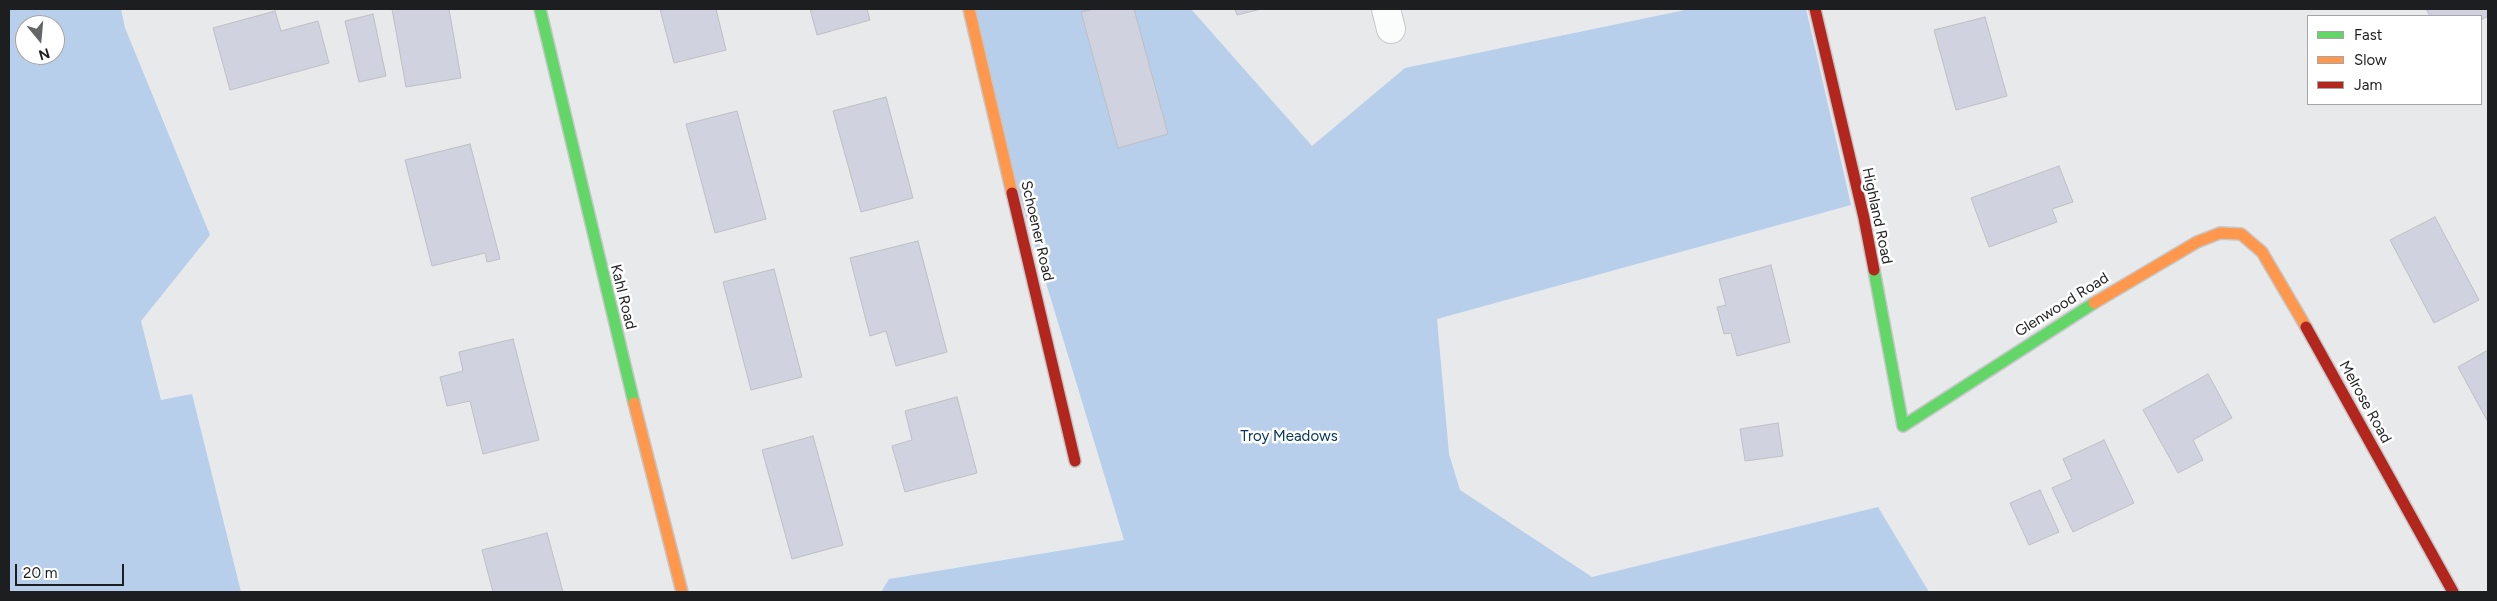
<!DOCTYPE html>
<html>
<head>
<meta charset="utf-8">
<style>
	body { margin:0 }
	#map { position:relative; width:2497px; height:601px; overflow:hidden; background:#e7e9eb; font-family:Figtree,sans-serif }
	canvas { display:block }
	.frame { position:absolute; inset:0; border:10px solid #1d1e1f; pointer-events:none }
	.legend { position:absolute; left:2307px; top:15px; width:175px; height:90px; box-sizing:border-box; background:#fff; border:1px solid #a5a5a5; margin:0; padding:6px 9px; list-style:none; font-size:15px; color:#1d1e1f }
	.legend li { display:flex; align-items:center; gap:10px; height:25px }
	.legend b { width:25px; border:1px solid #a5a5a5 }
	.north { position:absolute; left:15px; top:15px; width:50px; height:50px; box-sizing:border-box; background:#fff; border:1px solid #a5a5a5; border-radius:50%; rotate:163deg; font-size:14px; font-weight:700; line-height:20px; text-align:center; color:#1d1e1f }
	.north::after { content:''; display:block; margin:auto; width:18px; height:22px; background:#646566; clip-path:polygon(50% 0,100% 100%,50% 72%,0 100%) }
	.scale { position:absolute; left:15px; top:564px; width:109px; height:22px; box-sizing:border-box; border:2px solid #1d1e1f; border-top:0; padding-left:6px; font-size:15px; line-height:18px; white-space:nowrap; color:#1d1e1f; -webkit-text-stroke:4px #fff; paint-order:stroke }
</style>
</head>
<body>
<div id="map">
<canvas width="2497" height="601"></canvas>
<div class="frame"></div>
<ul class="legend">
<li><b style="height:6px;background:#63d668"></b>Fast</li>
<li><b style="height:6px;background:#ff974d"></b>Slow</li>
<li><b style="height:6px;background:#b3261e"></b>Jam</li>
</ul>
<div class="north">N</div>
<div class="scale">20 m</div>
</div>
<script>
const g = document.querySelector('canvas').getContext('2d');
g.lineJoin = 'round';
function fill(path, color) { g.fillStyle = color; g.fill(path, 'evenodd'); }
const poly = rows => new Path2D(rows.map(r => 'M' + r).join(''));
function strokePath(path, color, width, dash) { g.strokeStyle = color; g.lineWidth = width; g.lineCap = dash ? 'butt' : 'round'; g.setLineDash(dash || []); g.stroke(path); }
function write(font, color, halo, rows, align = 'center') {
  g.font = font + ' Figtree,sans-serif'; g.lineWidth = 5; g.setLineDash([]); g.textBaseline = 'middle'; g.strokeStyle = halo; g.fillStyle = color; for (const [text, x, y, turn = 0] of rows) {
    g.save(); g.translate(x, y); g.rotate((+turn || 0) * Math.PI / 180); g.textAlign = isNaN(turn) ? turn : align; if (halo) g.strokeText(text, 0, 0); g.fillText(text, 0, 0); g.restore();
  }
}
fill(poly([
	[9,9,121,9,125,28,210,235,141,321,161,400,192,394,241,592,9,592],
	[25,25,55,25,55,55,25,55],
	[963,9,1191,9,1312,146,1405,68,1690,9,1806,9,1851,205,1437,319,1449,454,1460,490,1592,577,1878,507,1929,592,881,592,889,579,1124,540]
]), '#b7cfea');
const building = poly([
	[392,9,449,9,461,78,406,87,392,9],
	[660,9,716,9,726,50,674,63,660,9],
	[810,9,867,9,870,20,817,35,810,9],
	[1094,9,1134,9,1168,134,1118,148,1081,12,1094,9],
	[1235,9,1261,9,1237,15,1235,9],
	[2426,9,2488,9,2488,16,2481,20,2481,16,2430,16,2426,9],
	[275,11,281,31,318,21,329,63,230,90,213,28,275,11],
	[373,14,386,76,359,82,345,21,373,14],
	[1985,17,2007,96,1956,110,1934,30,1985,17],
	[886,97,913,198,861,212,833,111,886,97],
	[737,111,766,219,715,233,686,124,737,111],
	[470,144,500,259,487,262,485,253,432,266,405,160,470,144],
	[2059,166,2073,202,2052,209,2057,222,1989,247,1971,198,2059,166],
	[2435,217,2479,300,2434,323,2390,240,2435,217],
	[918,241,947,352,896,366,886,331,870,336,850,258,918,241],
	[1771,265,1790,342,1737,356,1731,333,1724,334,1717,307,1726,305,1719,279,1771,265],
	[774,269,802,377,751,390,723,282,774,269],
	[513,339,539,440,483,454,470,401,447,406,440,377,463,371,459,352,513,339],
	[2488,350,2488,422,2458,367,2488,350],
	[2208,374,2232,418,2193,440,2203,460,2178,473,2143,410,2208,374],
	[957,397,977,473,905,492,892,446,912,440,905,411,957,397],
	[1778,423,1783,456,1745,461,1740,429,1778,423],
	[813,436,843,545,792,559,762,450,813,436],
	[2104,440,2134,503,2073,532,2052,488,2072,479,2063,459,2104,440],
	[2040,490,2059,532,2029,545,2010,503,2040,490],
	[547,533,563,592,493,592,482,550,547,533]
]);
fill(building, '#d0d2df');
strokePath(building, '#bebfc1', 1);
const street = poly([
	[1386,9,1391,29]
]);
const fast = poly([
	[540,9,634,403],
	[1874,270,1903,426,2094,303]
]);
const slow = poly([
	[969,9,1012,193],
	[2094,303,2197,242,2220,233,2241,234,2262,252,2306,327],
	[634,403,682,592]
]);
const jam = poly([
	[1815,9,1864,218,1874,270],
	[1012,193,1075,461],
	[2306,327,2453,592]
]);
strokePath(street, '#c5c7c8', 30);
strokePath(fast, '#c5c7c8', 14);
strokePath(slow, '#c5c7c8', 14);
strokePath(jam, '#c5c7c8', 14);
strokePath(street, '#fbfcfc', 28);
strokePath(fast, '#63d668', 11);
strokePath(slow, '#ff974d', 11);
strokePath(jam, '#b3261e', 11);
write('15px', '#1d1e1f', '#fff', [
	["Highland Road",1877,216,78],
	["Schoener Road",1037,231,77],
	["Kahl Road",623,297,76],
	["Glenwood Road",2062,305,-32],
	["Melrose Road",2365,402,61]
]);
write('15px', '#073563', '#fff', [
	["Troy Meadows",1289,437]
]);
</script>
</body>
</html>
